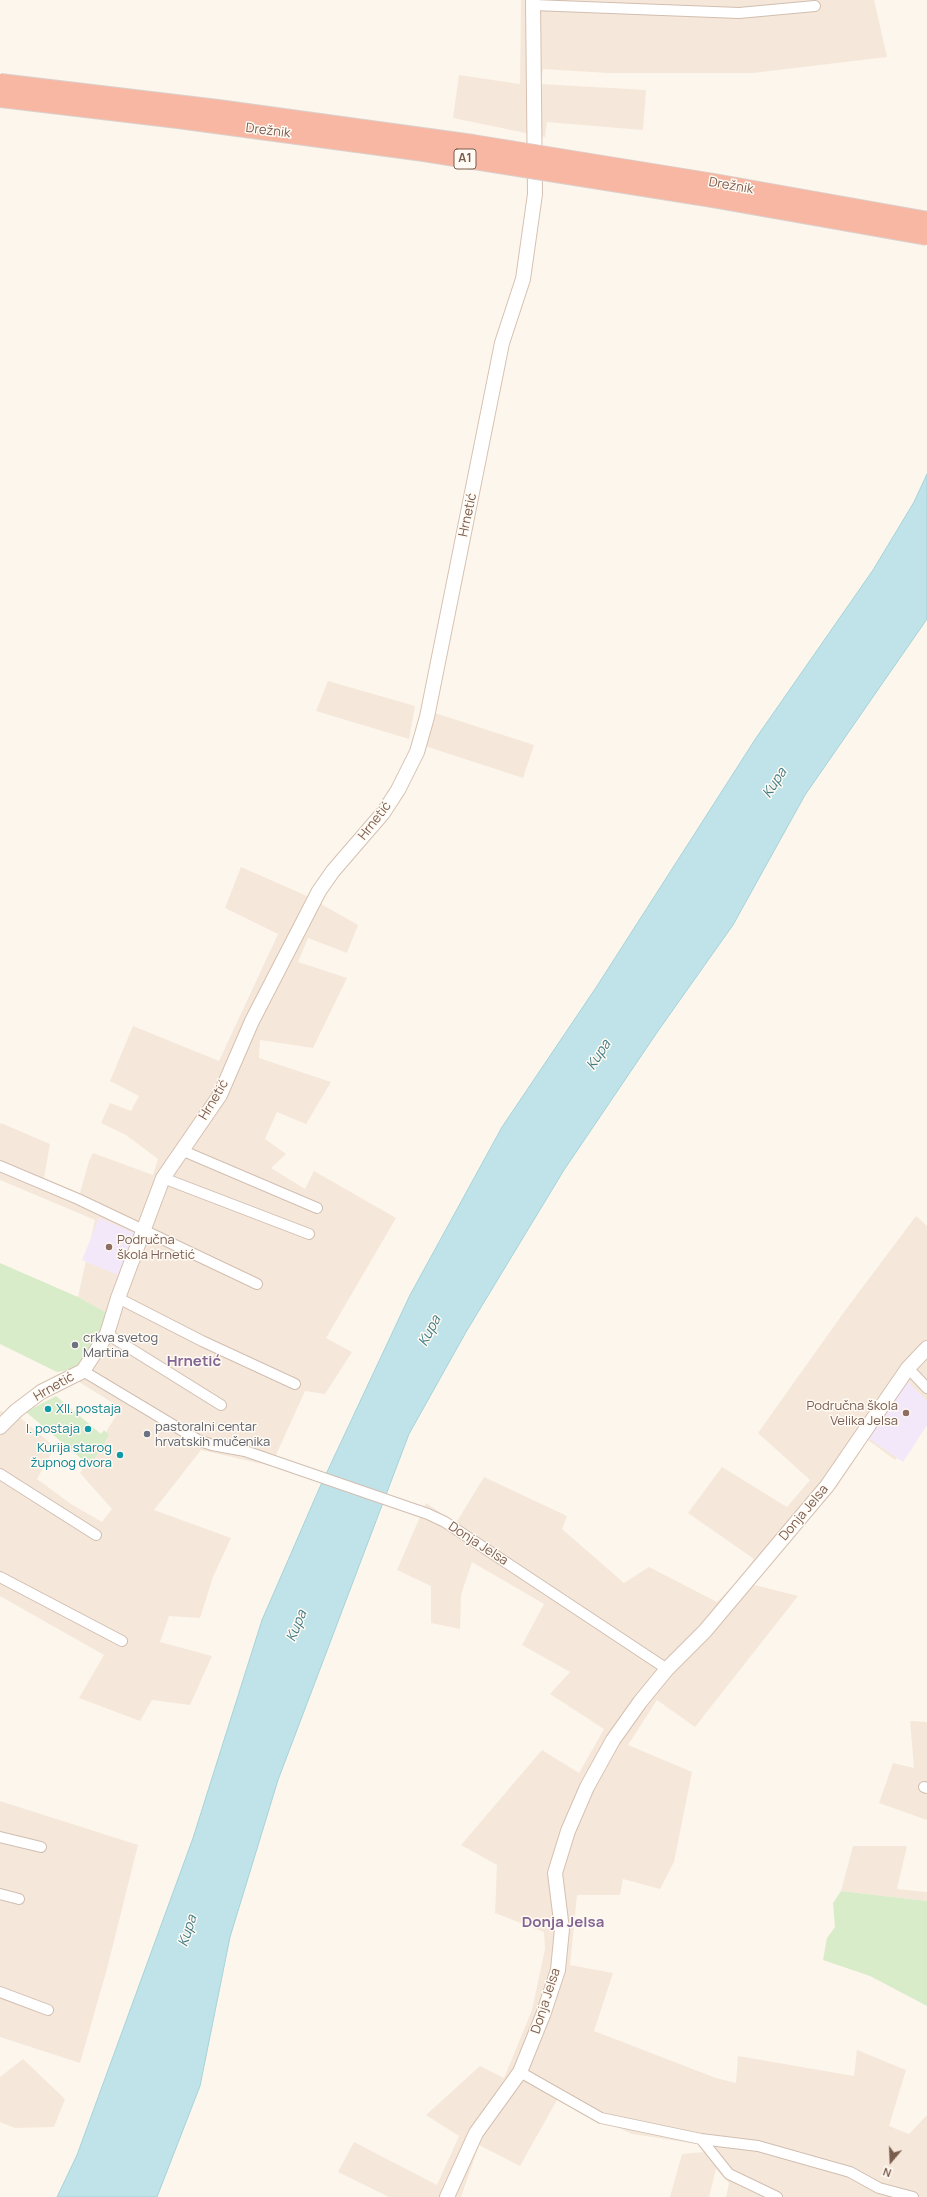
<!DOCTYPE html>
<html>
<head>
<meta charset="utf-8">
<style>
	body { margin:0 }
	#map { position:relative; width:927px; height:2197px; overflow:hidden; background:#fdf6ec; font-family:Manrope,sans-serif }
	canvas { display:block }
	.north { position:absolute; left:871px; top:2141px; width:40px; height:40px; -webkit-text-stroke:3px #fffaf3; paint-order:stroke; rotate:199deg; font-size:11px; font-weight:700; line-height:16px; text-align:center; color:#7a5c4d }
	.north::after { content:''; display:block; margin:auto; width:14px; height:18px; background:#7a5c4d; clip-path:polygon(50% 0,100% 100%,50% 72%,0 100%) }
</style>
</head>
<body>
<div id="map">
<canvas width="927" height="2197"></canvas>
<div class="north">N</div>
</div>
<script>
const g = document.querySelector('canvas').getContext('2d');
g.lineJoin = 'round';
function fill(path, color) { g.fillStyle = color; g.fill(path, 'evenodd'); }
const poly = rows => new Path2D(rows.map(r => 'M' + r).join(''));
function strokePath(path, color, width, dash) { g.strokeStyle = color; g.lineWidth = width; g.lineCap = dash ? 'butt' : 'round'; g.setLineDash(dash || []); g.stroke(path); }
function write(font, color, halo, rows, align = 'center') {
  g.font = font + ' Manrope,sans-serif'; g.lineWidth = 3; g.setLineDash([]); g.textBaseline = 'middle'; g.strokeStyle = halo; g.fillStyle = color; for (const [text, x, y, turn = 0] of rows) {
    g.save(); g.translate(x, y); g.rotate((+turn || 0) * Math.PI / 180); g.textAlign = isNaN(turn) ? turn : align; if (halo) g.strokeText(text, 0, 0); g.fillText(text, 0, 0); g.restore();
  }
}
fill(poly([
	[521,0,874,0,887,57,753,73,607,73,543,69,540,84,646,90,643,130,547,122,545,137,453,118,459,75,520,84],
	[328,681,415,706,409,739,316,711],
	[435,713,534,745,523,778,425,746],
	[241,867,307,896,358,925,347,953,308,938,298,962,347,978,313,1048,260,1040,259,1058,331,1082,306,1124,277,1112,265,1139,286,1154,271,1168,305,1189,314,1171,396,1218,326,1338,352,1352,325,1394,305,1391,271,1466,201,1450,154,1510,231,1538,213,1577,200,1618,169,1616,160,1642,212,1656,190,1705,152,1700,140,1721,79,1698,104,1655,0,1596,0,1411,18,1416,55,1447,37,1479,71,1504,102,1522,112,1509,80,1473,121,1408,63,1372,74,1369,106,1313,78,1297,95,1220,0,1180,0,1125,1,1123,50,1144,44,1178,80,1193,89,1161,93,1153,153,1175,158,1159,126,1135,101,1123,110,1103,131,1111,139,1096,110,1081,133,1026,219,1061,278,934,225,908],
	[916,1216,927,1226,927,1424,895,1460,868,1440,837,1487,751,1584,798,1596,695,1727,657,1700,628,1745,692,1772,674,1862,660,1889,623,1879,620,1895,577,1895,570,1965,613,1973,594,2031,716,2078,736,2083,738,2056,854,2076,857,2050,906,2070,889,2126,909,2134,927,2115,927,2197,726,2197,729,2183,716,2169,709,2197,670,2197,682,2154,704,2152,698,2144,632,2134,557,2100,520,2166,479,2145,461,2197,389,2197,338,2172,354,2142,437,2185,459,2136,426,2115,480,2066,504,2078,532,2010,545,1949,544,1932,495,1913,497,1865,461,1845,542,1750,579,1773,604,1729,550,1694,570,1672,522,1645,544,1604,472,1562,461,1595,460,1629,431,1623,431,1586,397,1570,426,1503,456,1523,484,1477,567,1516,562,1529,624,1583,649,1567,717,1602,738,1581,754,1559,688,1513,722,1467,787,1507,810,1480,758,1433,844,1312],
	[910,1721,927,1722,927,1820,879,1803,893,1763,914,1768],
	[0,1801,138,1845,107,1969,80,2063,0,2037],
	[853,1846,907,1846,897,1889,927,1892,927,1901,841,1891],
	[23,2059,65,2099,54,2127,15,2128,0,2122,0,2077]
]), '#f5e8da');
fill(poly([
	[99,1218,135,1233,118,1275,82,1260],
	[907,1381,927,1401,927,1425,903,1462,868,1438]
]), '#f3e8fa');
fill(poly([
	[0,1263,78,1297,107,1313,97,1345,90,1355,74,1369,57,1372,0,1344],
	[56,1396,101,1434,104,1430,109,1435,90,1466,26,1412],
	[841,1891,927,1901,927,2006,870,1976,823,1960,827,1938,835,1927,833,1903]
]), '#d8ecc9');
const water = poly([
	[927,474,927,619,805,795,733,925,658,1031,564,1170,466,1332,409,1434,278,1780,230,1937,200,2086,157,2197,57,2197,77,2155,193,1838,262,1620,319,1489,410,1295,502,1127,597,986,756,738,873,570,914,502,927,474]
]);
fill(water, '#bfe3e8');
strokePath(water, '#a5d3da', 1);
const street = poly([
	[533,5,739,13,815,6],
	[181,1150,317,1208],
	[0,1166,78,1199,257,1284],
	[163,1178,309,1234],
	[118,1298,202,1341,295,1384],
	[107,1334,221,1405],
	[908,1368,927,1388],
	[83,1371,198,1440,212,1445,245,1451,428,1514,445,1522,667,1669],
	[0,1474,96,1535],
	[0,1577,122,1641],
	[924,1787,927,1788],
	[0,1837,41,1847],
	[0,1894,19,1899],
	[0,1992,48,2010],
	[520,2072,601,2118,701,2139,758,2146,850,2172,879,2188,913,2197],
	[701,2139,729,2174,777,2197]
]);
const secondary = poly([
	[0,1427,16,1411,41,1392,83,1371,107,1334,118,1298,163,1178,220,1095,252,1021,319,891,333,871,383,813,398,790,417,752,427,717,502,343,523,279,535,194,533,0],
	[447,2197,476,2133,520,2072,543,2015,558,1970,562,1929,555,1873,568,1831,587,1787,613,1740,640,1702,667,1669,705,1631,827,1486,908,1368,927,1348]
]);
strokePath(street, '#d1beb0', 12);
strokePath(secondary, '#d6c0b0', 16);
strokePath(street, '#fff', 10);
strokePath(secondary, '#fff', 14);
const highwayBridge = poly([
	[0,83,218,109,473,144,714,183,927,221],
	[0,98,178,119,424,152,713,198,927,236]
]);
strokePath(highwayBridge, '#dad1cd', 20, []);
strokePath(highwayBridge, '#f7b7a3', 18);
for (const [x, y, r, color] of [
	[109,1247,4,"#8d6e63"],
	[75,1345,4,"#6b7280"],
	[48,1409,4,"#0f9aa8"],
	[906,1413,4,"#8d6e63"],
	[88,1429,4,"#0f9aa8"],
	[147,1434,4,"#6b7280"],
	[120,1455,4,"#0f9aa8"]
]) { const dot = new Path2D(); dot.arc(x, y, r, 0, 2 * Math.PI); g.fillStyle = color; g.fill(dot); strokePath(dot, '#fffaf3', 1.5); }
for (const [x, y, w] of [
	[465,159,22]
]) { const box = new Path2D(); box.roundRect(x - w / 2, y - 10, w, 20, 3); g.fillStyle = '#fffaf3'; g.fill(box); strokePath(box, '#7a5c4d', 1); }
write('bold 12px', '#7a5c4d', null, [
	["A1",465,159]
]);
write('13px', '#7a5c4d', '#fffaf3', [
	["Drežnik",268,131,7],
	["Drežnik",731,186,10],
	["Hrnetić",468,515,-78],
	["Hrnetić",375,821,-52],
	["Hrnetić",214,1100,-59],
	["Hrnetić",54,1387,-30],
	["Donja Jelsa",804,1513,-50],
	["Donja Jelsa",478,1544,33],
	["Donja Jelsa",546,2001,-72]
]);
write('13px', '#785e54', '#fffaf3', [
	["Područna",117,1240],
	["škola Hrnetić",117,1255],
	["Područna škola",898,1406,"right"],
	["Velika Jelsa",898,1421,"right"]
], 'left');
write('13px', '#5b616d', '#fffaf3', [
	["crkva svetog",83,1338],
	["Martina",83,1353],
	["pastoralni centar",155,1427],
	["hrvatskih mučenika",155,1442]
], 'left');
write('13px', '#0d838f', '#fffaf3', [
	["XII. postaja",56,1409,"left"],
	["I. postaja",80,1429],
	["Kurija starog",112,1448],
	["župnog dvora",112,1463]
], 'right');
write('italic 14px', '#437c86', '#fffaf3', [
	["Kupa",775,783,-57],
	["Kupa",599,1055,-57],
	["Kupa",430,1331,-62],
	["Kupa",297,1626,-68],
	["Kupa",188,1931,-72]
]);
write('bold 15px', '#846695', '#fffaf3', [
	["Hrnetić",194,1362],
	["Donja Jelsa",563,1923]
]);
</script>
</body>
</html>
